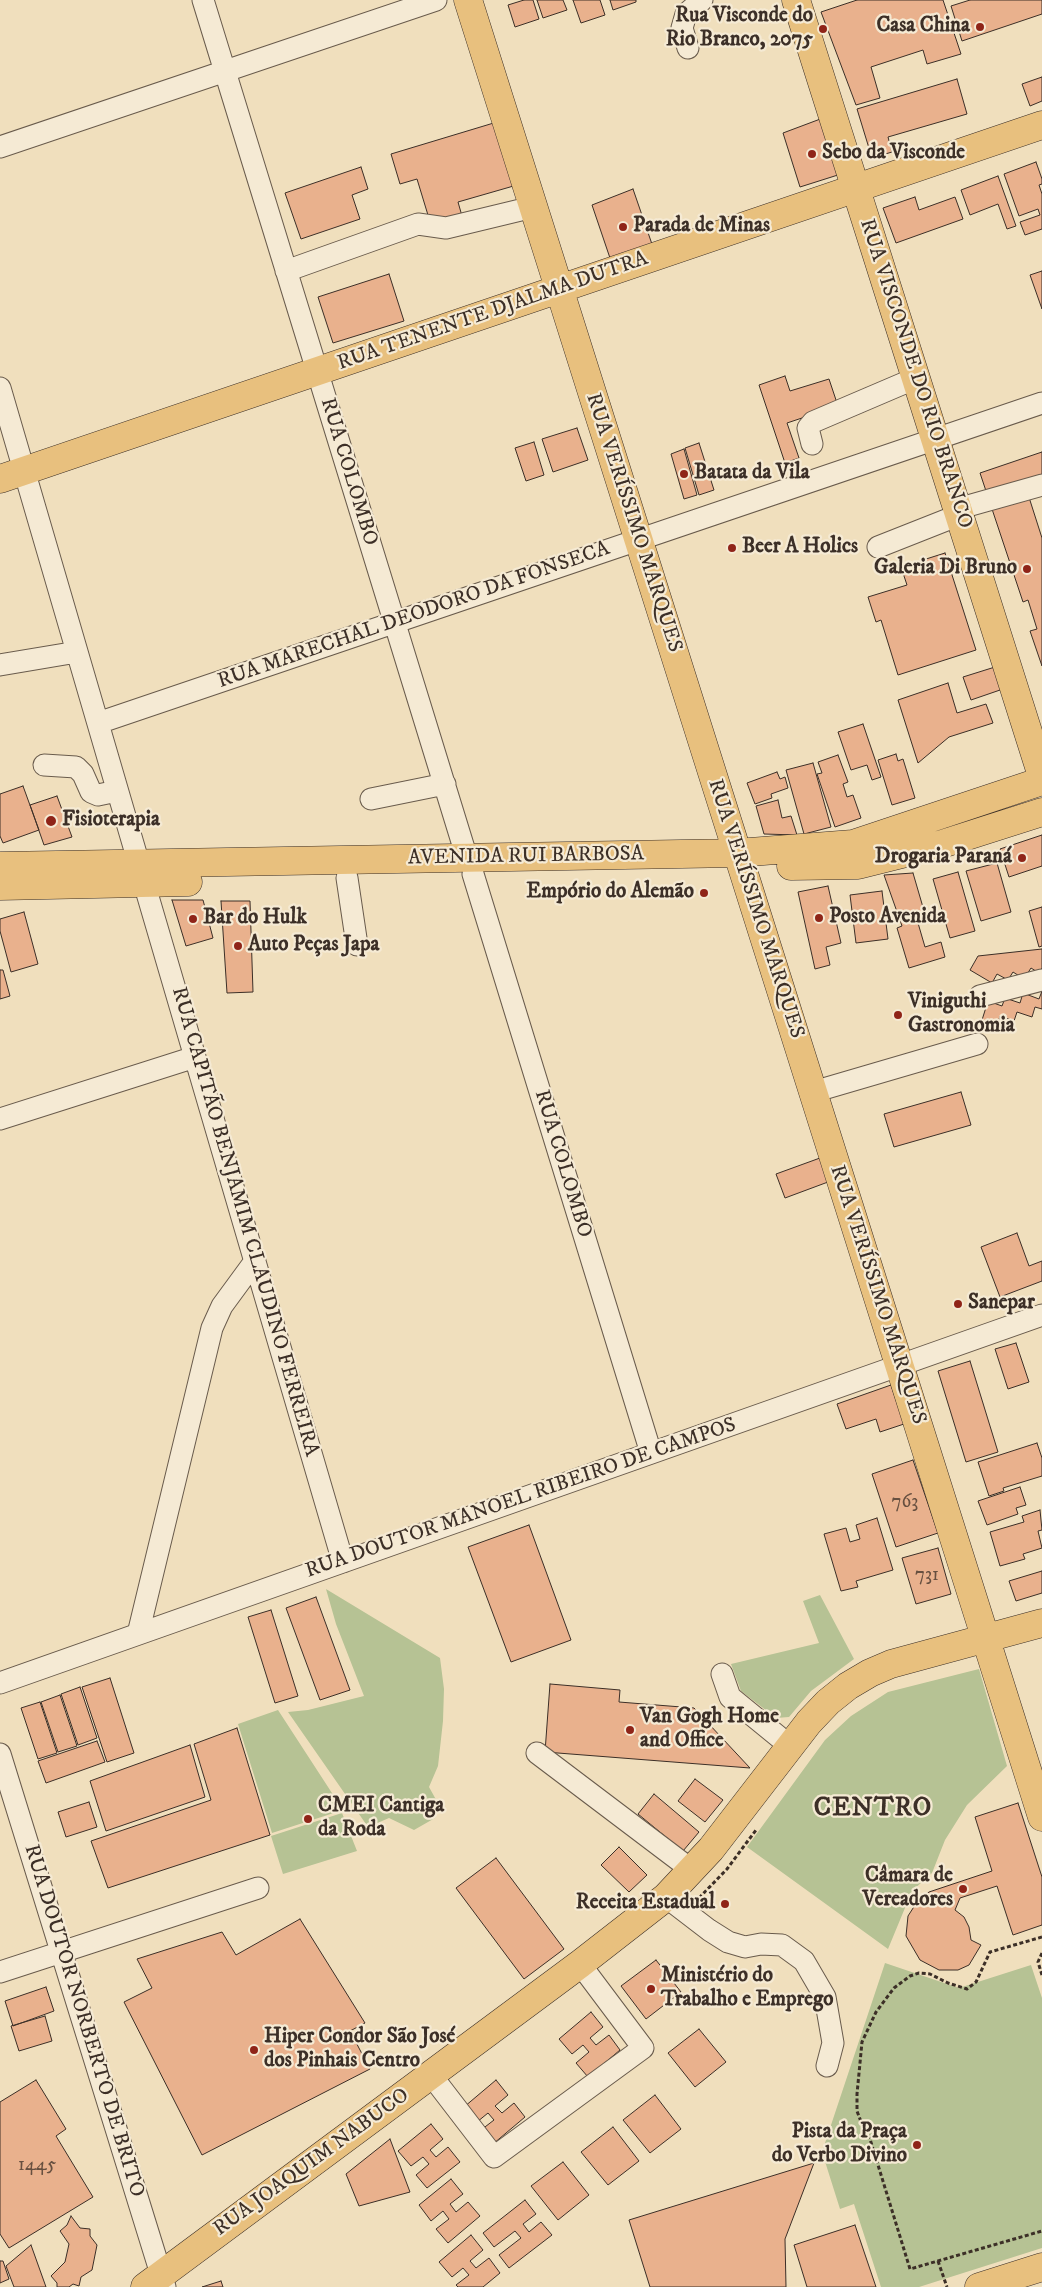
<!DOCTYPE html>
<html>
<head>
<meta charset="utf-8">
<style>
	body { margin:0 }
	canvas { display:block; background:#f0dfbd }
</style>
</head>
<body>
<canvas width="1042" height="2287"></canvas>
<script>
const g = document.querySelector('canvas').getContext('2d');
g.lineJoin = 'round';
function fill(path, color) { g.fillStyle = color; g.fill(path, 'evenodd'); }
const poly = rows => new Path2D(rows.map(r => 'M' + r).join(''));
function strokePath(path, color, width, dash) { g.strokeStyle = color; g.lineWidth = width; g.lineCap = dash ? 'butt' : 'round'; g.setLineDash(dash || []); g.stroke(path); }
function write(font, color, halo, rows, align = 'center') {
  g.font = font + ' "IM FELL DW Pica",serif'; g.lineWidth = 4.5; g.setLineDash([]); g.textBaseline = 'middle'; g.strokeStyle = halo; g.fillStyle = color; for (const [text, x, y, turn = 0] of rows) {
    g.save(); g.translate(x, y); g.rotate((+turn || 0) * Math.PI / 180); g.textAlign = isNaN(turn) ? turn : align; if (halo) g.strokeText(text, 0, 0); g.fillText(text, 0, 0); g.restore();
  }
}
fill(poly([
	[326,1589,440,1658,444,1689,443,1721,438,1766,429,1787,439,1805,435,1818,414,1830,389,1818,368,1827,288,1712,308,1710,364,1696,336,1624],
	[820,1595,854,1659,811,1691,789,1717,776,1718,741,1691,731,1664,819,1643,803,1601],
	[979,1669,1007,1766,967,1805,945,1840,932,1873,912,1891,888,1949,747,1847,825,1740,851,1716,888,1692],
	[278,1710,343,1810,272,1833,238,1724],
	[342,1813,357,1851,283,1874,271,1836],
	[885,1963,959,1988,1031,1965,1042,1998,1042,2248,919,2287,881,2287,854,2204,840,2209,822,2152]
]), '#b6c294');
const building = poly([
	[524,0,533,0,539,19,515,27,508,5,524,0],
	[537,0,563,0,567,10,543,18,537,0],
	[573,0,600,0,605,15,581,23,573,0],
	[610,0,636,0,636,2,613,10,610,0],
	[857,0,943,0,961,54,927,64,923,50,871,67,880,98,856,105,821,12,857,0],
	[970,0,1042,0,1042,14,962,41,951,6,970,0],
	[1042,77,1042,101,1030,106,1022,84,1042,77],
	[957,79,967,114,888,137,892,152,872,158,857,109,957,79],
	[823,118,841,174,800,187,783,133,823,118],
	[497,122,517,185,458,202,462,216,431,225,417,179,400,184,391,154,497,122],
	[1036,162,1042,179,1042,184,1039,185,1042,194,1042,229,1025,235,1020,222,1040,215,1038,209,1019,216,1004,174,1036,162],
	[361,167,368,189,352,195,360,219,301,239,285,193,361,167],
	[998,176,1016,226,1007,229,998,204,970,215,961,190,998,176],
	[633,189,654,250,612,264,592,205,633,189],
	[915,197,919,210,955,197,963,219,896,243,883,208,915,197],
	[1042,271,1042,309,1030,275,1042,271],
	[389,274,404,321,333,343,318,297,389,274],
	[785,376,790,391,829,379,838,406,787,423,799,458,785,463,759,385,785,376],
	[577,428,588,460,553,472,542,439,577,428],
	[534,442,544,475,526,481,515,448,534,442],
	[699,443,714,490,699,495,685,448,699,443],
	[684,449,697,495,684,499,671,454,684,449],
	[1042,452,1042,476,987,494,980,473,1042,452],
	[1027,491,1042,538,1042,666,1030,631,1037,629,1028,600,1023,602,990,503,1027,491],
	[945,553,976,650,898,675,881,620,876,622,868,597,907,585,901,567,945,553],
	[995,667,1003,689,971,700,963,677,995,667],
	[948,683,957,713,986,704,993,723,949,737,918,763,898,700,948,683],
	[863,724,881,777,872,780,867,765,851,770,838,732,863,724],
	[896,754,898,761,903,759,915,798,892,805,878,760,896,754],
	[838,755,848,782,843,784,847,797,853,795,861,818,835,827,817,774,822,773,818,762,838,755],
	[813,763,831,827,804,834,786,770,813,763],
	[777,772,780,779,785,777,788,788,771,794,772,798,755,804,747,783,777,772],
	[23,786,39,830,3,843,0,836,0,794,23,786],
	[57,796,72,837,44,845,30,805,57,796],
	[778,800,782,818,791,816,797,835,764,834,756,806,778,800],
	[1042,835,1042,866,1009,877,1000,849,1042,835],
	[997,863,1011,912,981,921,966,871,997,863],
	[958,872,975,931,950,938,933,879,958,872],
	[913,873,927,921,918,923,925,947,941,942,945,957,909,968,897,928,902,926,884,875,913,873],
	[828,886,841,943,826,947,830,965,815,969,798,892,828,886],
	[882,891,888,939,856,943,850,895,882,891],
	[172,900,203,900,213,938,186,946,172,900],
	[221,901,250,901,253,992,227,993,221,901],
	[1042,907,1042,946,1039,947,1029,911,1042,907],
	[24,912,38,964,11,972,0,931,0,919,24,912],
	[1042,949,1042,968,1039,973,1031,968,1024,979,1013,972,1008,980,997,974,992,983,970,970,978,956,1042,949],
	[0,970,3,970,10,996,0,999,0,970],
	[1042,991,1042,1009,1035,1007,1032,1017,1017,1012,1014,1021,1000,1016,997,1026,982,1020,988,1001,1002,1006,1005,998,1020,1003,1023,993,1039,999,1042,991],
	[961,1092,971,1125,894,1147,884,1114,961,1092],
	[820,1158,828,1182,785,1198,776,1174,820,1158],
	[1017,1233,1029,1266,1042,1261,1042,1281,1000,1297,981,1247,1017,1233],
	[1016,1343,1029,1382,1008,1389,995,1349,1016,1343],
	[970,1361,998,1452,966,1462,938,1371,970,1361],
	[891,1385,904,1424,880,1432,876,1419,846,1429,837,1404,891,1385],
	[1037,1443,1042,1458,1042,1476,1003,1488,1004,1491,989,1496,978,1462,1037,1443],
	[913,1460,938,1533,896,1547,872,1474,913,1460],
	[1020,1487,1026,1505,1016,1508,1018,1514,987,1525,978,1501,1020,1487],
	[1040,1510,1042,1530,1038,1531,1042,1548,1023,1554,1025,1559,1000,1566,990,1532,1024,1522,1022,1516,1040,1510],
	[877,1518,893,1570,856,1581,858,1587,841,1591,824,1534,846,1528,850,1542,860,1539,856,1525,877,1518],
	[529,1525,571,1640,511,1662,468,1547,529,1525],
	[938,1548,951,1594,916,1604,902,1558,938,1548],
	[1042,1571,1042,1593,1016,1601,1009,1581,1042,1571],
	[316,1597,350,1690,320,1700,286,1608,316,1597],
	[271,1610,298,1696,275,1703,248,1617,271,1610],
	[110,1678,134,1753,107,1762,82,1687,110,1678],
	[550,1684,620,1690,619,1702,694,1708,750,1768,545,1752,550,1684],
	[80,1687,97,1738,78,1745,61,1694,80,1687],
	[60,1695,77,1746,58,1752,41,1702,60,1695],
	[40,1702,57,1753,38,1759,21,1708,40,1702],
	[237,1728,270,1835,108,1888,91,1841,211,1800,194,1744,237,1728],
	[97,1741,105,1762,46,1783,38,1761,97,1741],
	[190,1745,205,1797,106,1831,90,1781,190,1745],
	[695,1779,723,1800,705,1822,678,1801,695,1779],
	[654,1794,699,1832,683,1851,638,1814,654,1794],
	[89,1802,97,1827,66,1837,58,1812,89,1802],
	[1018,1803,1042,1877,1042,1925,1013,1935,997,1886,960,1898,955,1910,964,1917,969,1927,971,1940,981,1945,969,1965,958,1970,939,1970,920,1960,906,1936,908,1916,917,1902,929,1892,992,1871,975,1817,1018,1803],
	[619,1847,647,1875,629,1892,601,1865,619,1847],
	[496,1858,564,1949,524,1979,456,1888,496,1858],
	[300,1919,365,2023,350,2031,370,2069,202,2155,124,2002,152,1988,137,1959,222,1932,236,1955,300,1919],
	[656,1960,681,1992,646,2019,621,1986,656,1960],
	[46,1987,54,2011,13,2026,5,2001,46,1987],
	[591,2012,603,2027,590,2038,596,2045,609,2035,620,2050,588,2077,576,2063,589,2052,583,2045,572,2054,559,2039,591,2012],
	[45,2016,52,2041,19,2051,11,2026,45,2016],
	[699,2029,726,2062,695,2087,668,2053,699,2029],
	[36,2080,66,2129,56,2136,93,2197,9,2248,0,2234,0,2102,36,2080],
	[496,2080,508,2095,495,2106,502,2113,514,2103,525,2117,493,2144,481,2130,494,2120,488,2113,477,2122,464,2107,496,2080],
	[655,2095,681,2129,650,2153,623,2120,655,2095],
	[431,2124,443,2139,430,2150,436,2157,448,2147,460,2162,427,2188,416,2175,429,2164,423,2157,411,2166,398,2151,431,2124],
	[613,2127,639,2161,608,2185,581,2152,613,2127],
	[390,2139,410,2192,359,2206,346,2174,390,2139],
	[563,2162,589,2195,558,2220,531,2186,563,2162],
	[814,2163,785,2239,786,2287,650,2287,629,2220,814,2163],
	[451,2179,463,2194,450,2204,456,2212,468,2202,480,2216,448,2243,436,2229,449,2219,443,2211,431,2221,419,2205,451,2179],
	[525,2200,536,2214,523,2224,529,2232,541,2222,552,2235,509,2268,499,2255,521,2238,515,2231,494,2247,483,2233,525,2200],
	[71,2216,80,2228,90,2229,90,2236,97,2245,92,2270,81,2277,79,2286,73,2284,69,2287,57,2287,57,2283,51,2276,65,2262,69,2244,60,2231,67,2225,71,2216],
	[855,2225,876,2287,807,2287,794,2245,855,2225],
	[471,2235,483,2250,470,2261,476,2268,489,2258,500,2273,483,2287,458,2287,456,2285,469,2275,463,2268,452,2277,439,2262,471,2235],
	[31,2245,46,2287,14,2287,6,2266,31,2245],
	[0,2261,3,2261,9,2279,0,2283,0,2261],
	[221,2281,223,2287,202,2287,221,2281]
]);
fill(building, '#e9b18d');
strokePath(building, '#3c2f27', 1);
const minor = poly([
	[203,0,467,858],
	[688,48,682,28,686,14,702,0],
	[0,147,436,0],
	[286,271,418,224,446,228,533,207],
	[0,388,139,864],
	[812,444,808,428,813,422,916,378],
	[957,509,1042,485],
	[878,547,959,515],
	[0,665,77,652],
	[98,723,1042,403],
	[44,765,76,767,83,774,91,792,98,795,117,791],
	[371,799,445,784],
	[473,874,651,1453],
	[347,878,357,945],
	[144,883,343,1562],
	[980,996,1042,980],
	[813,1092,977,1044],
	[0,1119,195,1057],
	[138,1634,212,1328,222,1306,255,1261],
	[722,1674,730,1697,790,1746],
	[0,1683,1042,1315],
	[537,1753,693,1871],
	[0,1754,165,2287],
	[666,1897,709,1930,728,1942,745,1947,761,1944,782,1945,804,1961,825,1997,833,2043,827,2066],
	[0,1972,258,1888],
	[431,2075,494,2157,643,2048,580,1964]
]);
const major = poly([
	[468,0,1042,1817],
	[796,0,1042,776],
	[0,479,1042,125],
	[0,866,737,853,853,844,1042,781],
	[791,866,858,865,942,844,1042,812],
	[0,886,188,882],
	[145,2287,580,1964,666,1897,711,1849,809,1722,828,1702,848,1686,870,1673,891,1664,1042,1623],
	[979,2287,1042,2267]
]);
strokePath(minor, '#695b4c', 23);
strokePath(major, '#3c2f27', 29);
strokePath(poly([
	[699,1898,727,1869,756,1830],
	[1042,1937,990,1952,976,1982,967,1989,948,1983,930,1974,919,1973,910,1976,894,1988,876,2012,862,2042,857,2094,857,2111,863,2127,870,2139,910,2269,1042,2231],
	[1042,1953,1038,1962,1042,1975],
	[938,2261,947,2287]
]), '#3c2f27', 3, [4, 2.5]);
strokePath(minor, '#f5ead4', 21);
strokePath(major, '#e8c07e', 28);
for (const [x, y, r, color] of [
	[980,27,5,"#8f2418"],
	[823,29,5,"#8f2418"],
	[812,154,5,"#8f2418"],
	[623,227,5,"#8f2418"],
	[684,474,5,"#8f2418"],
	[732,548,5,"#8f2418"],
	[1027,569,5,"#8f2418"],
	[51,821,6,"#8f2418"],
	[1022,858,5,"#8f2418"],
	[704,893,5,"#8f2418"],
	[819,918,5,"#8f2418"],
	[193,919,5,"#8f2418"],
	[238,946,5,"#8f2418"],
	[898,1015,5,"#8f2418"],
	[958,1304,5,"#8f2418"],
	[630,1730,5,"#8f2418"],
	[308,1819,5,"#8f2418"],
	[963,1889,5,"#8f2418"],
	[725,1904,5,"#8f2418"],
	[651,1989,5,"#8f2418"],
	[254,2050,5,"#8f2418"],
	[917,2145,5,"#8f2418"]
]) { const dot = new Path2D(); dot.arc(x, y, r, 0, 2 * Math.PI); g.fillStyle = color; g.fill(dot); strokePath(dot, '#f5ead4', 2); }
write('19px', '#675040', null, [
	["763",905,1503],
	["731",927,1576],
	["1445",37,2166]
]);
write('bold 21px', '#3c2f27', '#f5ead4', [
	["Rua Visconde do",813,17,"right"],
	["Rio Branco, 2075",813,41,"right"],
	["Casa China",970,27,"right"],
	["Sebo da Visconde",822,154],
	["Parada de Minas",633,227],
	["Batata da Vila",694,474],
	["Beer A Holics",742,548],
	["Galeria Di Bruno",1017,569,"right"],
	["Fisioterapia",62,821],
	["Drogaria Paraná",1012,858,"right"],
	["Empório do Alemão",694,893,"right"],
	["Posto Avenida",829,918],
	["Bar do Hulk",203,919],
	["Auto Peças Japa",248,946],
	["Viniguthi",908,1003],
	["Gastronomia",908,1027],
	["Sanepar",968,1304],
	["Van Gogh Home",640,1718],
	["and Office",640,1742],
	["CMEI Cantiga",318,1807],
	["da Roda",318,1831],
	["Câmara de",953,1877,"right"],
	["Vereadores",953,1901,"right"],
	["Receita Estadual",715,1904,"right"],
	["Ministério do",661,1977],
	["Trabalho e Emprego",661,2001],
	["Hiper Condor São José",264,2038],
	["dos Pinhais Centro",264,2062],
	["Pista da Praça",907,2133,"right"],
	["do Verbo Divino",907,2157,"right"]
], 'left');
write('21px', '#3c2f27', '#f5ead4', [
	["RUA TENENTE DJALMA DUTRA",493,312,-19],
	["RUA VISCONDE DO RIO BRANCO",915,374,72],
	["RUA COLOMBO",348,472,73],
	["RUA VERÍSSIMO MARQUES",633,523,72],
	["RUA MARECHAL DEODORO DA FONSECA",414,616,-19],
	["AVENIDA RUI BARBOSA",526,857,-1],
	["RUA VERÍSSIMO MARQUES",755,909,72],
	["RUA COLOMBO",562,1164,73],
	["RUA CAPITÃO BENJAMIM CLAUDINO FERREIRA",244,1222,74],
	["RUA VERÍSSIMO MARQUES",877,1295,72],
	["RUA DOUTOR MANOEL RIBEIRO DE CAMPOS",521,1499,-19],
	["RUA DOUTOR NORBERTO DE BRITO",83,2021,73],
	["RUA JOAQUIM NABUCO",312,2163,-36]
]);
g.letterSpacing = '1px';
write('bold 26px', '#3c2f27', '#f5ead4', [
	["CENTRO",873,1810]
]);
g.letterSpacing = '0px';
</script>
</body>
</html>
